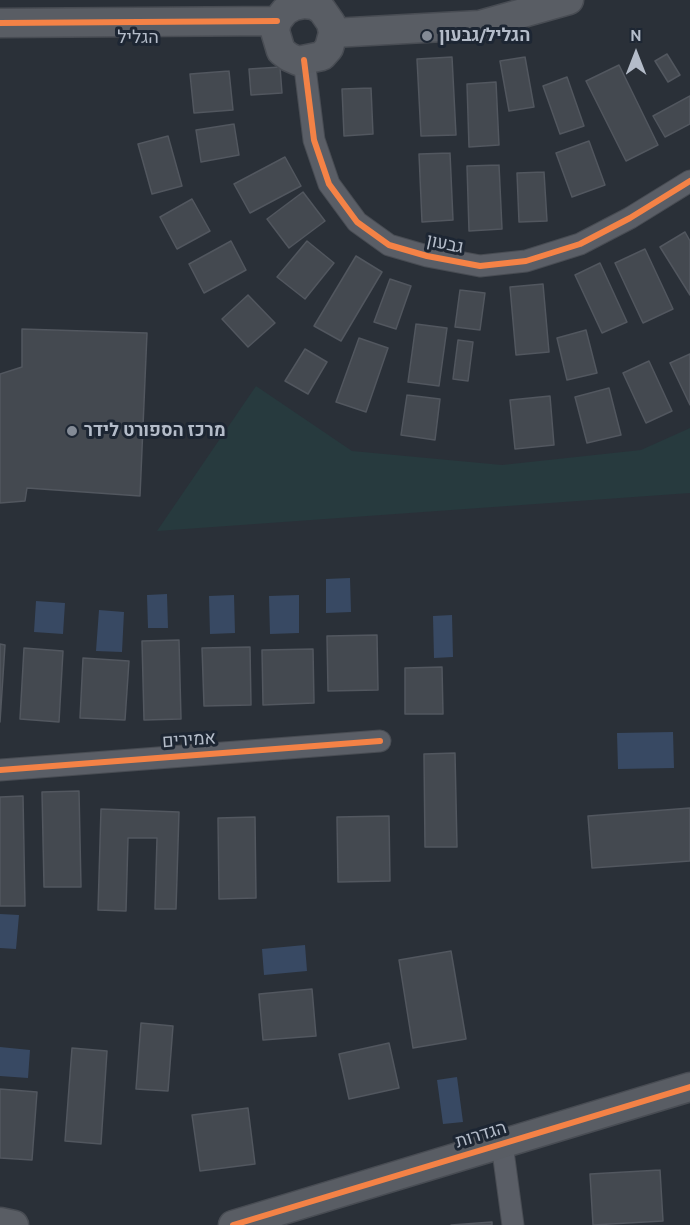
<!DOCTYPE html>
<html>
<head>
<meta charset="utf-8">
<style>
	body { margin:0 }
	#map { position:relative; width:690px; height:1225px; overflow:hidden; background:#2a3038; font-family:Cabin,sans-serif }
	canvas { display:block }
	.north { position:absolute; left:606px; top:24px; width:60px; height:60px; -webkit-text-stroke:4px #1d2633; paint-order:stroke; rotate:0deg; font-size:16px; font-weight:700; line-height:24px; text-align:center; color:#b4bcc9 }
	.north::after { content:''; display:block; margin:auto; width:21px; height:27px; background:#b4bcc9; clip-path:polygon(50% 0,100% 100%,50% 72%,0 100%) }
</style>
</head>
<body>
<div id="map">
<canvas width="690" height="1225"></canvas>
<div class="north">N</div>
</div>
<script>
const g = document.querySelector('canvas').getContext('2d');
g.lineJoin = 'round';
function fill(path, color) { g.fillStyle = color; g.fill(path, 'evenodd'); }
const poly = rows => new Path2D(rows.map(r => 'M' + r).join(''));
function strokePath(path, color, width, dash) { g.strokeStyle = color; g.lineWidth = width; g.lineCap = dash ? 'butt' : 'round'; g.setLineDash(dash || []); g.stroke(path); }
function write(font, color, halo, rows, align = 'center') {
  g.font = font + ' Cabin,Heebo,sans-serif'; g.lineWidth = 6; g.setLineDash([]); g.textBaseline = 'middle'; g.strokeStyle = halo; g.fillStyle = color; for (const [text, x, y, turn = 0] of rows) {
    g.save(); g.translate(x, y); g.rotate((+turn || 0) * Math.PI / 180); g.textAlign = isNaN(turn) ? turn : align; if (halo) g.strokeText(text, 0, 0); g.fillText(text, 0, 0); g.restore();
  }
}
fill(poly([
	[256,386,352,451,502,465,641,450,690,428,690,493,157,531]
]), '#273a3e');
fill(poly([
	[350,578,351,612,326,613,326,579],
	[167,594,168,628,148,628,147,595],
	[234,595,235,633,210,634,209,596],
	[299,595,299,633,270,634,269,596],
	[36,601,65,603,63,634,34,632],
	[99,610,124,612,122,652,96,651],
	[452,615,453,657,434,658,433,616],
	[673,732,674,768,618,769,617,733],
	[0,914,19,915,16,949,0,948],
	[305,945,307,971,264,975,262,949],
	[0,1047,30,1050,28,1078,0,1076],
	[457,1077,463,1122,443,1124,437,1080]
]), '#384963');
const building = poly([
	[667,54,680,75,668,82,655,61,667,54],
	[452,57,456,135,421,136,417,59,452,57],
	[525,57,534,107,509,111,500,61,525,57],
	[619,65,658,145,626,161,586,81,619,65],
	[280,67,282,93,251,95,249,69,280,67],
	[229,71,233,110,194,113,190,74,229,71],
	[567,77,584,126,560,134,543,86,567,77],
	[496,82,499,145,469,147,467,84,496,82],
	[371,88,373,134,344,136,342,89,371,88],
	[690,96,690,124,665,137,653,116,690,96],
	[234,124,239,155,201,162,196,130,234,124],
	[168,136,182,186,152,194,138,144,168,136],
	[589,141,605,185,572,197,556,153,589,141],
	[450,153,453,220,422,222,419,154,450,153],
	[285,157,301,186,250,213,234,184,285,157],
	[499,165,502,229,469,231,467,166,499,165],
	[544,172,547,221,519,222,517,173,544,172],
	[303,192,325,221,289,248,267,219,303,192],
	[192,199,210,231,177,249,160,217,192,199],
	[685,232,690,241,690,295,660,247,685,232],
	[231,241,246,270,204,293,189,264,231,241],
	[307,241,334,263,305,299,277,277,307,241],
	[645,249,673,309,643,323,615,263,645,249],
	[356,256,382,272,341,341,314,326,356,256],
	[600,263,627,322,602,333,575,275,600,263],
	[390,279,411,286,396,329,374,322,390,279],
	[543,284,549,352,516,355,510,287,543,284],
	[460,290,485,293,480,330,455,327,460,290],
	[248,295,275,323,248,347,222,319,248,295],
	[416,324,447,328,439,386,408,382,416,324],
	[22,329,147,333,140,496,27,488,25,501,0,503,0,374,22,367,22,329],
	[586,330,597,373,567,380,557,338,586,330],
	[359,338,388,348,366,412,336,402,359,338],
	[458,340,473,342,468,381,453,379,458,340],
	[305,349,327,362,308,394,285,381,305,349],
	[690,354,690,405,670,363,690,354],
	[649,361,672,411,646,423,623,373,649,361],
	[609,388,621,435,587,443,575,397,609,388],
	[407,395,440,399,435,440,401,435,407,395],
	[550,396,554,445,515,449,510,400,550,396],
	[377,635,378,690,328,691,327,636,377,635],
	[179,640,181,719,144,720,142,641,179,640],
	[0,644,5,645,0,722,0,644],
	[250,647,251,705,204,706,202,648,250,647],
	[24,648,63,651,59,722,20,719,24,648],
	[313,649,314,703,263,705,262,650,313,649],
	[83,658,129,661,125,720,80,718,83,658],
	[442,667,443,714,405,714,405,668,442,667],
	[455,753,457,847,425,847,424,754,455,753],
	[79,791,81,887,44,887,42,792,79,791],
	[23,796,25,906,0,906,0,797,23,796],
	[690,808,690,861,592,868,588,816,690,808],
	[101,809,179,812,176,909,155,909,157,838,128,838,126,911,98,910,101,809],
	[389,816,390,881,338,882,337,817,389,816],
	[255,817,256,898,219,899,218,818,255,817],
	[451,951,466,1039,413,1048,399,960,451,951],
	[312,989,316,1036,263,1040,259,994,312,989],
	[141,1023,173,1026,168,1091,136,1089,141,1023],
	[389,1043,399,1088,349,1099,339,1054,389,1043],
	[72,1048,107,1051,101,1144,65,1141,72,1048],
	[0,1089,37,1092,32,1160,0,1158,0,1089],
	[248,1108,255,1164,200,1171,192,1115,248,1108],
	[660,1170,663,1221,593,1225,590,1174,660,1170],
	[492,1222,492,1225,451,1225,492,1222]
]);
fill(building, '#444950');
strokePath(building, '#52575f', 1.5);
const street = poly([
	[304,60,314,140,329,184,357,222,389,245,427,256,480,266,526,261,580,244,630,218,690,181],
	[0,770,380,741],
	[502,1144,513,1225]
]);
const secondary = poly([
	[304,4,314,5,322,10,331,23,333,33,329,48,322,56,298,61,289,57,281,51,275,31,277,21,285,11,294,6,304,4],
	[0,23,277,21],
	[333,33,480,25,569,0],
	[0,1222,14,1225],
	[233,1225,690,1087]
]);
strokePath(street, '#484c53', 23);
strokePath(secondary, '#484c53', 31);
strokePath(street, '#5a5e66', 21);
strokePath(secondary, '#595d64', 28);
strokePath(poly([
	[0,23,277,21],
	[304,60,314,140,329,184,357,222,389,245,427,256,480,266,526,261,580,244,630,218,690,181],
	[0,770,380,741],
	[233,1225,690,1087]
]), '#f48246', 6);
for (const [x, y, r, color] of [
	[427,36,6,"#848b96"],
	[72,431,6,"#848b96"]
]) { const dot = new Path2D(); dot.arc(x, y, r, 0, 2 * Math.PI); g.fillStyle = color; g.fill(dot); strokePath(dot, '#1d2633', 2); }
write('bold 18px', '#b4bcc9', '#1d2633', [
	["הגליל/גבעון",439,36],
	["מרכז הספורט לידר",84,431]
], 'left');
write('18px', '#b4bcc9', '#1d2633', [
	["הגליל",138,38],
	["גבעון",445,244,12],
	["אמירים",189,740,-4],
	["הגדרות",481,1135,-17]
]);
</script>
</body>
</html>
